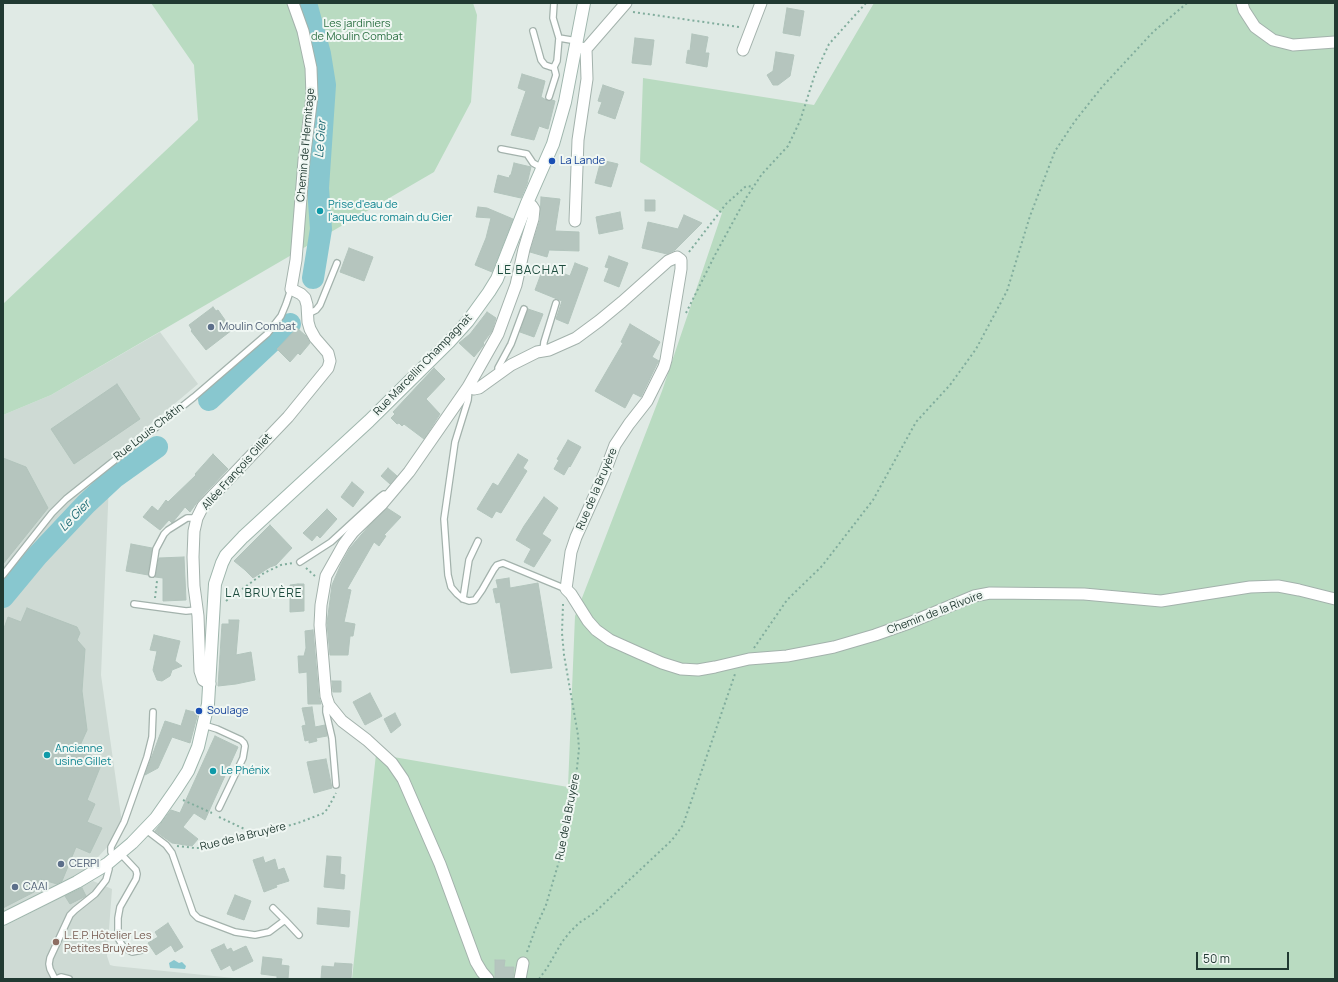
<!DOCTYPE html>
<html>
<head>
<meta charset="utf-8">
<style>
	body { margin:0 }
	#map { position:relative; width:1338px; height:982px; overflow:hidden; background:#e0eae5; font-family:Manrope,sans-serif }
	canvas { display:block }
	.frame { position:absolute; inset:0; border:4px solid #213a32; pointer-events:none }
	.scale { position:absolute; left:1196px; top:952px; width:93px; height:18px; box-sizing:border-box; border:2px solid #213a32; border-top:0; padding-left:5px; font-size:12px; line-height:14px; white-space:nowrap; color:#213a32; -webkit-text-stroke:3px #f0f7f3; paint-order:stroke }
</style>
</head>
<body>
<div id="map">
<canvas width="1338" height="982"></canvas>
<div class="frame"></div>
<div class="scale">50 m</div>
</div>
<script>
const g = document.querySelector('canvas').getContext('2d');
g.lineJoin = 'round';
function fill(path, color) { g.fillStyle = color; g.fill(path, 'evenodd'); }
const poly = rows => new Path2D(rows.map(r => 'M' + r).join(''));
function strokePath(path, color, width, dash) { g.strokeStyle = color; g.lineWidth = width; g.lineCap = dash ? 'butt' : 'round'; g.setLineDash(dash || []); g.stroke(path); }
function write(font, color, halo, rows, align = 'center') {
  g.font = font + ' Manrope,sans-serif'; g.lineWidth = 4; g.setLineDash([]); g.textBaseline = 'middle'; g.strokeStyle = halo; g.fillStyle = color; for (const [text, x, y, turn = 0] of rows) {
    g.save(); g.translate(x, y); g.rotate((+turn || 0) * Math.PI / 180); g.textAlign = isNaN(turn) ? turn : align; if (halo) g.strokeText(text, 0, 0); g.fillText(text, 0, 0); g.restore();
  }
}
fill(poly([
	[160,332,198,384,110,458,101,675,123,830,86,870,3,914,3,415,51,395],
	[93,881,112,889,107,956,110,965,114,966,244,979,3,979,3,927]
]), '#cedad4');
fill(poly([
	[151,3,473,3,477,15,471,102,434,172,51,395,3,415,3,304,198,120,194,65],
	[874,3,1335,3,1335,979,352,979,376,754,568,787,575,616,662,391,722,213,640,162,643,78,814,105]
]), '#b9dbc1');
fill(poly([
	[174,960,179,963,182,962,186,966,185,969,170,968,169,963]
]), '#88c7cf');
strokePath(poly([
	[306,3,320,54,325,85,318,188,321,229,313,278],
	[209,400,290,324],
	[3,597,37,556,86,504,115,477,157,447]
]), '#88c7cf', 22);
const building = poly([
	[787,8,804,11,800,36,783,33,787,8],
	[692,34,708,37,705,53,709,53,707,67,686,63,688,50,690,51,692,34],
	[635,38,654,40,651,65,632,63,635,38],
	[776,52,794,55,790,76,778,85,773,85,767,75,773,71,776,52],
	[522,74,545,81,541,97,548,101,552,100,555,101,548,129,539,126,534,140,511,135,526,91,518,88,522,74],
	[603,85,624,92,615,119,598,113,602,102,598,101,603,85],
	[601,160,618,164,611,187,595,183,601,160],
	[514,163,531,167,527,184,521,198,494,192,498,175,509,178,510,175,511,175,514,163],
	[541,197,560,199,555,231,579,232,579,251,549,250,547,257,530,252,540,220,541,197],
	[645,200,655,200,655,211,645,211,645,200],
	[478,207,487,208,513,219,492,272,475,265,486,238,491,218,476,217,478,207],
	[620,212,623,229,599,234,596,217,620,212],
	[684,215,702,223,675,250,667,254,642,248,648,222,678,229,684,215],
	[349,248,373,257,364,281,340,272,349,248],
	[609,256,628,263,619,287,604,281,609,268,605,267,609,256],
	[575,263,588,268,568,324,556,319,562,301,535,290,544,266,570,276,575,263],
	[213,307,216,311,218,310,232,330,206,350,191,331,192,330,189,325,213,307],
	[528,309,543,314,534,337,520,332,528,309],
	[487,312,496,318,492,331,483,343,484,344,483,346,474,357,459,343,470,334,487,312],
	[630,324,660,342,652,357,659,361,657,364,641,397,633,393,625,408,595,391,623,343,621,342,630,324],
	[297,328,306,336,310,343,300,355,298,353,290,362,277,349,297,328],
	[434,368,445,379,426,399,440,414,424,439,404,424,402,426,399,423,397,424,391,418,395,414,393,412,434,368],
	[117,384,140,419,74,464,51,429,117,384],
	[568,440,581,447,570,467,569,466,564,475,554,469,559,460,557,459,568,440],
	[213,454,228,469,198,501,190,512,185,507,173,522,172,523,169,520,160,530,143,517,152,506,158,511,166,500,168,502,196,475,195,474,213,454],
	[518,454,528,460,523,468,527,471,501,513,496,511,492,518,477,509,493,483,498,486,518,454],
	[3,458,26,467,48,508,3,564,3,458],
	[388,468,397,476,390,484,381,476,388,468],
	[352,482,364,492,353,507,341,497,352,482],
	[544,497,558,508,542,534,551,540,534,567,524,562,531,549,516,540,524,526,544,497],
	[387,508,401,517,384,535,386,536,379,546,374,542,347,589,351,590,344,622,355,624,353,636,350,636,348,655,330,655,327,623,332,585,341,564,350,548,368,527,387,508],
	[327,509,337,519,320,538,317,535,312,541,303,533,327,509],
	[270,525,292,548,276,565,270,567,253,578,245,570,234,561,270,525],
	[131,544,152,548,148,575,126,571,131,544],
	[184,557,186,600,163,601,163,578,155,577,159,558,184,557],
	[509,578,510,588,538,583,552,668,511,673,500,602,496,603,493,589,498,588,496,580,509,578],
	[298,584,304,584,304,611,290,612,290,585,298,584],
	[27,608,77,627,80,633,77,640,85,649,82,691,87,730,78,750,103,760,87,800,95,804,87,822,102,828,90,853,76,847,62,881,57,884,40,879,34,892,3,908,3,631,8,617,21,622,27,608],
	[229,620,239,620,236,655,251,652,255,680,236,684,218,686,222,624,229,624,229,620],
	[313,630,319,697,321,704,308,704,307,672,299,673,298,656,304,656,306,648,305,631,313,630],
	[154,635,180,641,175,661,182,666,172,670,170,676,162,681,157,680,153,670,157,651,150,650,154,635],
	[332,681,341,681,341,692,333,692,332,681],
	[370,693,382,716,365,725,353,702,370,693],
	[312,707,315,727,325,725,327,736,316,738,317,741,309,743,309,740,305,741,302,726,306,725,302,708,312,707],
	[186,710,198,713,190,743,172,737,158,768,145,775,165,721,181,726,186,710],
	[395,713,401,725,391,733,384,719,395,713],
	[215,736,238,747,205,820,194,813,183,827,198,839,192,846,172,843,155,831,171,810,180,813,215,736],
	[326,759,332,788,314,793,307,762,326,759],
	[327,856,341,857,340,874,345,875,344,889,324,887,327,856],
	[263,857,265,863,275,859,278,870,284,868,289,881,276,885,277,887,264,892,253,860,263,857],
	[82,888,86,896,70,904,65,896,82,888],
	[235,895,251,901,244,920,227,914,235,895],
	[318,908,350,911,349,927,317,924,318,908],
	[168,923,183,947,175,952,171,945,156,955,148,943,158,937,155,932,168,923],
	[224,944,227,950,231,948,233,952,246,946,253,961,233,971,230,965,221,970,211,950,224,944],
	[263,957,282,959,281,965,289,966,288,979,277,979,277,976,261,974,263,957],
	[495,960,505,960,504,967,514,967,513,979,495,979,495,960],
	[335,963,352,964,351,979,321,979,322,966,334,967,335,963]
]);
fill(building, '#b5c5be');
strokePath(building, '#b2c4bc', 1);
const service = poly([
	[533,31,541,60,545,65,551,67,554,67,557,61,559,38,553,18,554,3],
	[559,38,577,41],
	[549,97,556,75,554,67],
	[501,149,527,154,533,163,542,168],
	[308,314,316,310,320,305,337,263],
	[543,351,544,342,556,303],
	[499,373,498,368,511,344,524,309],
	[469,390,468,400,455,442,444,519,448,575,451,587,457,594,463,599,469,601,475,600,482,590,494,569,497,565,503,563,566,589],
	[300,562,331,542,380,497,384,494,387,495],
	[152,574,156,549,164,534,168,530,187,518,197,518],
	[3,575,52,513,66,499,194,397,267,334,281,316,286,304,291,289],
	[463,599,469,560,478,541],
	[134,604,186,611,197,610],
	[328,705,326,708,326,712,332,738,336,785],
	[204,725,217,729,241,740,244,743,245,746,243,758,219,808],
	[145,829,166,845,172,853,193,913,198,918,235,932,255,935,269,932,285,920,299,935],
	[120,853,136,870,137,874,136,879,120,907,118,918,118,938,122,945,126,949,132,952,142,950],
	[115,857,111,852,111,847,124,822,147,757,152,737,153,712],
	[273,908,285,920],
	[55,979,50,969,49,964,50,958,70,915,75,910,95,894,106,880,109,869,107,864],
	[56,979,61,977,69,979]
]);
const minor = poly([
	[1242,3,1244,10,1255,27,1273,40,1293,45,1335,42],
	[586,49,626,3],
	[743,50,761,3],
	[575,221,578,140,587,79,586,49,577,47],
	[468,387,474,389,479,388,511,365,537,352,549,350,576,338,599,321,622,302,668,261,677,257,681,260,681,269,666,360,664,367,647,401,629,424,615,445,603,477,576,537,571,552,566,589,571,594,588,621,596,630,610,640,639,653,662,663,681,669,698,670,715,667,749,659,787,656,834,647,875,635,909,623,974,596,990,593,1084,594,1161,601,1250,587,1278,586,1299,590,1335,599],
	[210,684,203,680,200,671,198,616,194,586,193,557,194,531,197,518,203,506,288,417,328,368,330,361,328,353,315,338,310,329,308,322,307,305,305,298,301,294,291,289,296,260,304,160,312,96,311,68,303,31,293,3],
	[488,979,482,972,476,962,440,864,403,779,392,763,367,740,342,721,329,705,326,696,320,625,321,605,326,576,344,544,353,532,382,504,409,472,468,387,498,334,516,285,524,249,533,219,534,209,532,206,527,203],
	[520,979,523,963]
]);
const secondary = poly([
	[3,919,77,882,107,864,132,843,156,818,177,788,188,771,198,747,208,704,215,584,222,563,226,555,243,537,369,421,449,342,468,321,489,292,497,279,527,203,553,144,565,102,584,3]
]);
strokePath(service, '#a3b2ac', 8);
strokePath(minor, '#a3b2ac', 13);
strokePath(secondary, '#9fb6ad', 14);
strokePath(poly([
	[633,12,739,27],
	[689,252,726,204,745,187,748,186,753,187],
	[686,313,715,255,746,198,762,174,788,146,800,121,815,74,829,44,866,3],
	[306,568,315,576],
	[155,598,157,581],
	[226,601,264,573,281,565,293,563],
	[754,648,787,600,822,566,873,500,916,422,950,385,976,349,1007,291,1030,216,1055,151,1075,121,1102,87,1153,32,1187,3],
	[183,800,212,813],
	[219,817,255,834],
	[177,846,195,848,206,848,298,823,324,813,328,808,336,793],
	[527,952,536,927,546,905,560,858,567,817,577,768,579,749,578,735,564,655,562,633,563,604],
	[539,979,547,968,562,942,570,932,579,923,594,913,672,840,683,825,735,674]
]), '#81ad9d', 2, [2, 3]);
strokePath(service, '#fff', 5.5);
strokePath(minor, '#fff', 11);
strokePath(secondary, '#fff', 12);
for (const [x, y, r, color] of [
	[552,161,4,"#1a4fb4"],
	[320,211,4,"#0f9aa8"],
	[211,327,4,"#5c6f8a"],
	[199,711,4,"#1a4fb4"],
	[47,755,4,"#0f9aa8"],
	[213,771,4,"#0f9aa8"],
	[61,864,4,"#5c6f8a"],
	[15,887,4,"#5c6f8a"],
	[56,942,4,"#8d6e63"]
]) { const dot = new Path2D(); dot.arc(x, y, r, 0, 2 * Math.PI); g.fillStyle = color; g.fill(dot); strokePath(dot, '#f0f7f3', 1.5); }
write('11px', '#2c7043', '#f0f7f3', [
	["Les jardiniers",357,24],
	["de Moulin Combat",357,37]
]);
write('11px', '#213a32', '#f0f7f3', [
	["Chemin de l'Hermitage",306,145,-85],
	["Rue Marcellin Champagnat",423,365,-46],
	["Rue Louis Châtin",149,432,-38],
	["Allée François Gillet",237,472,-48],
	["Rue de la Bruyère",597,489,-67],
	["Chemin de la Rivoire",935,613,-21],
	["Rue de la Bruyère",568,817,-79],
	["Rue de la Bruyère",243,837,-14]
]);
write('11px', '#164399', '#f0f7f3', [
	["La Lande",560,161],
	["Soulage",207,711]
], 'left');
write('11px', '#0d838f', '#f0f7f3', [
	["Prise d'eau de",328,205],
	["l'aqueduc romain du Gier",328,218],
	["Ancienne",55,749],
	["usine Gillet",55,762],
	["Le Phénix",221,771]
], 'left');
write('11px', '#4e5e75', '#f0f7f3', [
	["Moulin Combat",219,327],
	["CERPI",69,864],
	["CAAI",23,887]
], 'left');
write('11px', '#785e54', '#f0f7f3', [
	["L.E.P. Hôtelier Les",64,936],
	["Petites Bruyères",64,949]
], 'left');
write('italic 12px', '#1d6a74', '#f0f7f3', [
	["Le Gier",321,139,-86],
	["Le Gier",75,516,-46]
]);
g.letterSpacing = '1px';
write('12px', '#1d4c3e', '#f0f7f3', [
	["LE BACHAT",532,271],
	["LA BRUYÈRE",264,594]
]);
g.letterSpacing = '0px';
</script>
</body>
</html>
